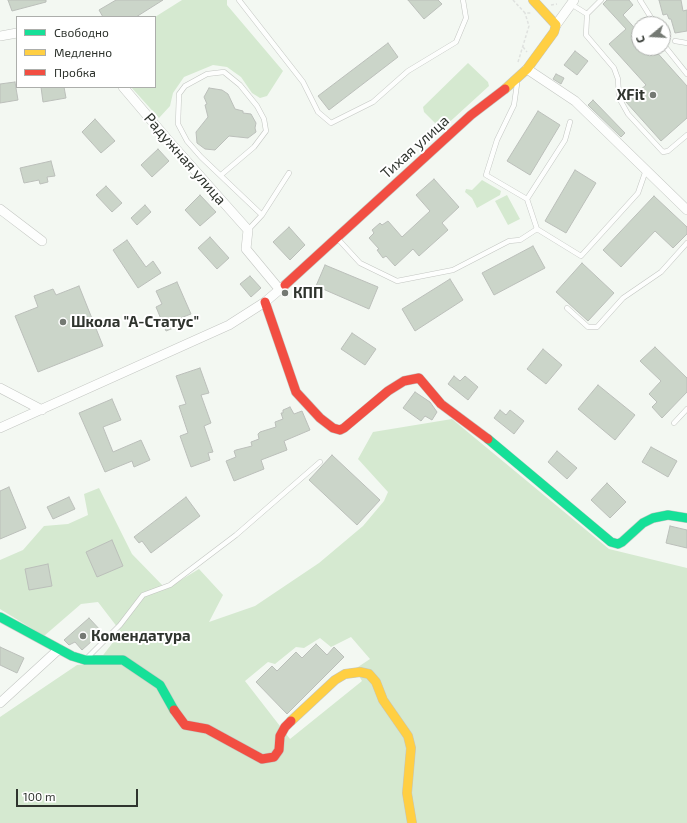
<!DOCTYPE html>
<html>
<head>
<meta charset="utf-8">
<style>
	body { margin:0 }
	#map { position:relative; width:687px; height:823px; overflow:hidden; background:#f3f8f2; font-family:"Exo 2",sans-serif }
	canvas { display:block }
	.legend { position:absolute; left:16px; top:16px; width:140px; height:72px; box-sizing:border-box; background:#fff; border:1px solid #acaeab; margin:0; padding:5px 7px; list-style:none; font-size:12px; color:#2f342e }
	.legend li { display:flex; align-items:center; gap:8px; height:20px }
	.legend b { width:20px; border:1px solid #acaeab }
	.north { position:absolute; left:631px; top:16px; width:40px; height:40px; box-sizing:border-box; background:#fff; border:1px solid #acaeab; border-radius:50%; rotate:252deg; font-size:11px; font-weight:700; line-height:16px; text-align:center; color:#2f342e }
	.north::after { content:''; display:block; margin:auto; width:14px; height:18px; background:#747973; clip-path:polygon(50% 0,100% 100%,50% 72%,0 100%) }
	.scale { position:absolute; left:16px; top:789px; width:122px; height:18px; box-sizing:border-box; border:2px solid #2f342e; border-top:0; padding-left:5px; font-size:12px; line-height:14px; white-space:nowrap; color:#2f342e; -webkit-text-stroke:3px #fff; paint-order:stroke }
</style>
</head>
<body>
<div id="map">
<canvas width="687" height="823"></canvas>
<ul class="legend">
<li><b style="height:5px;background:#16e098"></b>Свободно</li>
<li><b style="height:5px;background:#ffcf43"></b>Медленно</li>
<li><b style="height:5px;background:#f24e42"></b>Пробка</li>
</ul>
<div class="north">С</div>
<div class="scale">100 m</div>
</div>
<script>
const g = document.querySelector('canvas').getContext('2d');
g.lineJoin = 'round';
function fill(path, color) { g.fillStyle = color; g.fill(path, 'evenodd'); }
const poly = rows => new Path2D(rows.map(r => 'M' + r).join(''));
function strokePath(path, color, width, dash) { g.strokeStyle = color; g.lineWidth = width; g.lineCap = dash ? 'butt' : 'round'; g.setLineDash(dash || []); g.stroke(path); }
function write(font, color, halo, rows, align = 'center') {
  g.font = font + ' "Exo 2",sans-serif'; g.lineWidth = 4; g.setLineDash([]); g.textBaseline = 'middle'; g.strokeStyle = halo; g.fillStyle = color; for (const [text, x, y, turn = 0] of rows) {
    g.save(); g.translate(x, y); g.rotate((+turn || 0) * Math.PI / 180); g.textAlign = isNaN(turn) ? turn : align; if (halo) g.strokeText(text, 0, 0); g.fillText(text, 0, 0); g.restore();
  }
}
fill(poly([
	[182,0,227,0,227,5,283,71,267,96,260,98,252,93,241,77,227,67,213,65,184,77,173,93,170,106,159,118,131,87,155,87,155,17],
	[468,63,488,82,489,86,443,128,440,128,424,112,423,107],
	[482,180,501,191,500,195,477,208,472,198,465,192,466,189,472,190],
	[507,195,520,219,508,225,495,201],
	[452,419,609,549,687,568,687,823,0,823,0,717,77,665,97,663,121,632,98,602,81,604,44,636,0,609,0,560,23,550,44,526,68,524,88,515,84,494,99,488,132,554,166,589,199,569,223,595,209,622,255,606,319,563,363,526,384,501,388,492,358,459,373,432],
	[351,637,370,659,355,669,362,681,290,739,245,681,268,662,275,664,296,647,304,648,320,638,331,647]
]), '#d5e9d0');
const building = poly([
	[8,0,46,0,46,2,12,11,8,0],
	[116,0,163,0,136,17,103,17,99,10,116,0],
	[408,0,438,0,442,4,424,19,408,0],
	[607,0,629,0,633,5,623,15,639,33,639,48,653,48,687,86,687,118,661,141,626,102,646,85,609,44,626,29,603,4,607,0],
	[659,0,681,0,683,11,687,10,687,31,675,33,671,19,669,19,667,14,663,15,659,0],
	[388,43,398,57,329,110,318,96,388,43],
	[575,51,588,61,577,75,564,65,575,51],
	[556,74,564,78,561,84,553,79,556,74],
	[15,82,18,100,0,103,0,84,15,82],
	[41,87,64,87,66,98,43,102,41,87],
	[209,88,222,90,228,94,235,109,243,111,243,113,251,114,256,123,255,128,256,132,248,138,229,136,215,150,205,149,197,143,196,132,208,117,205,105,207,104,204,97,209,88],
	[593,100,625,133,621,137,588,105,593,100],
	[538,111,560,125,530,175,507,161,538,111],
	[95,119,115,141,101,153,82,132,95,119],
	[158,149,169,161,152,177,141,165,158,149],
	[51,161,55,176,47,177,48,182,40,184,39,180,24,183,20,168,51,161],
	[575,170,596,183,566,233,545,221,575,170],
	[434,179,459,207,442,223,448,230,419,256,413,249,395,266,386,256,383,258,377,250,379,249,369,238,374,233,372,230,380,223,382,225,388,221,402,237,430,211,416,195,434,179],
	[106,186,122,203,112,212,96,195,106,186],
	[200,195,216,212,200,226,185,210,200,195],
	[654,196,687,227,687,234,673,248,655,231,621,267,603,250,654,196],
	[145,205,151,212,137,225,131,218,145,205],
	[289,227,305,245,290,260,273,242,289,227],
	[210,237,229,258,217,269,198,248,210,237],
	[127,240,146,267,153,261,161,273,138,288,113,250,127,240],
	[533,246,545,268,494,295,482,273,533,246],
	[582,263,614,293,588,321,556,292,582,263],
	[325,265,378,287,369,309,316,286,325,265],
	[250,276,261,288,251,297,240,284,250,276],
	[450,279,463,300,415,331,402,309,450,279],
	[177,282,191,314,178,319,181,325,166,331,156,307,162,304,156,291,177,282],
	[79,286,103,346,38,372,15,316,38,307,34,296,53,289,56,295,79,286],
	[352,333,376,349,365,365,341,349,352,333],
	[655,347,687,378,687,392,662,418,652,407,657,402,649,394,661,381,640,361,655,347],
	[543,349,562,365,546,384,527,369,543,349],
	[200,368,209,393,201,395,211,423,204,426,213,452,208,453,210,460,191,467,180,436,188,433,179,406,186,404,176,376,200,368],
	[454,376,460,381,465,376,478,387,468,400,448,384,454,376],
	[598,385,635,415,615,440,578,409,598,385],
	[415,392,430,402,437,412,432,420,425,416,421,421,403,408,415,392],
	[112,399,121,420,103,427,113,452,141,440,150,460,134,467,132,461,105,472,79,413,112,399],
	[290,407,294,414,302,411,310,430,284,441,287,450,261,460,264,469,234,481,226,461,236,457,234,451,236,450,252,446,251,442,259,439,258,434,260,432,276,427,275,422,283,419,281,413,283,413,283,410,290,407],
	[500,410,506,415,510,410,524,421,514,434,494,418,500,410],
	[651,447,677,461,668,477,642,462,651,447],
	[557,451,577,468,567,479,548,462,557,451],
	[332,455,380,500,357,525,309,480,332,455],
	[607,483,626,502,610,518,591,500,607,483],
	[9,487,26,528,0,539,0,491,9,487],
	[69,497,75,509,53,519,47,507,69,497],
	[186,497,200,516,151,553,142,541,139,543,134,537,186,497],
	[670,526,687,530,687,548,666,543,670,526],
	[112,540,123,566,97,577,86,552,112,540],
	[48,564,52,586,29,590,25,569,48,564],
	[89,618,102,632,82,650,75,642,69,645,64,640,89,618],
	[316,644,327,655,334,647,344,657,287,714,256,682,272,666,277,671,296,652,302,658,316,644],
	[0,647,24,658,17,673,0,665,0,647]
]);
fill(building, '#cbd5c9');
strokePath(building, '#bbbfba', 1);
const lane = poly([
	[239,0,303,82,318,112,331,123,373,102,408,71,456,42,466,18,463,0],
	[640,0,655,24],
	[571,4,587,14],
	[587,14,586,35,614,68,618,79,619,98,628,114,663,152,668,151,687,135],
	[587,14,601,0],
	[675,41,687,43],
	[663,44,687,74],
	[517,84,514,105,497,140,486,175,527,199,537,229,581,256,638,193,646,170],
	[221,175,254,147,266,131,264,119,257,106,240,85,224,72,207,74,185,86,179,94,178,124,187,141,201,157,262,215],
	[527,199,565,140,570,122],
	[248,230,262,215,289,173],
	[338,239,360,263,397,281,453,270,509,241,520,240,537,229],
	[567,308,588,327,597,327,623,298,661,272,687,243],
	[674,423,687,409],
	[88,657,120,625,143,595,170,585,236,535,320,462]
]);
const street = poly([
	[556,25,574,0],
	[0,36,17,33],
	[527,69,575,101,687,210],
	[123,87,168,140,248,230,246,249,280,290],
	[0,209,42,241],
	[0,388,42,410],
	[0,428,229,325,265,302,285,285],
	[0,703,59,649]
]);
const fast = poly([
	[488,439,611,542,618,544,622,542,643,523,653,518,668,515,687,518],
	[0,617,72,656,85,660,123,660,160,685,174,710]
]);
const slow = poly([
	[505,89,527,69,554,32,556,25,533,0],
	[291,721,335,680,345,674,360,672,369,674,376,682,383,700,408,736,411,748,407,793,412,823]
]);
const jam = poly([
	[285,285,471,115,505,89],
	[265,302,296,392,320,418,333,428,340,430,344,428,388,391,404,381,419,378,441,404,488,439],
	[174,710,185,725,207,729,262,759,274,757,279,750,280,736,285,727,291,721]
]);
strokePath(lane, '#c3c6c2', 5.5);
strokePath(street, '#c3c6c2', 10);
strokePath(fast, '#c3c6c2', 10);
strokePath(slow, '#c3c6c2', 10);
strokePath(jam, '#c3c6c2', 10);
strokePath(poly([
	[513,0,525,13,531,13],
	[551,5,557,4],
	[523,47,527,52],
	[518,62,529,26,525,13]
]), '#dfe2df', 1.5, [3, 2]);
strokePath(lane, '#fdfefd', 4.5);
strokePath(street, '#fdfefd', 9);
strokePath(fast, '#16e098', 9);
strokePath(slow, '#ffcf43', 9);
strokePath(jam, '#f24e42', 9);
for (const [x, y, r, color] of [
	[653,95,4,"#747973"],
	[285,293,4,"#747973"],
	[63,322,4,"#747973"],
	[83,636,4,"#747973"]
]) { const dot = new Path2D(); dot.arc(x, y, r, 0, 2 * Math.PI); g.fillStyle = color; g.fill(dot); strokePath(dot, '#fff', 1.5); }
write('bold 15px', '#2f342e', '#fff', [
	["XFit",645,95,"right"],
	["КПП",293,293],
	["Школа \"А-Статус\"",71,322],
	["Комендатура",91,636]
], 'left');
write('15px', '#2f342e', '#fff', [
	["Тихая улица",415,147,-42],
	["Радужная улица",185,159,49]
]);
</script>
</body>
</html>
